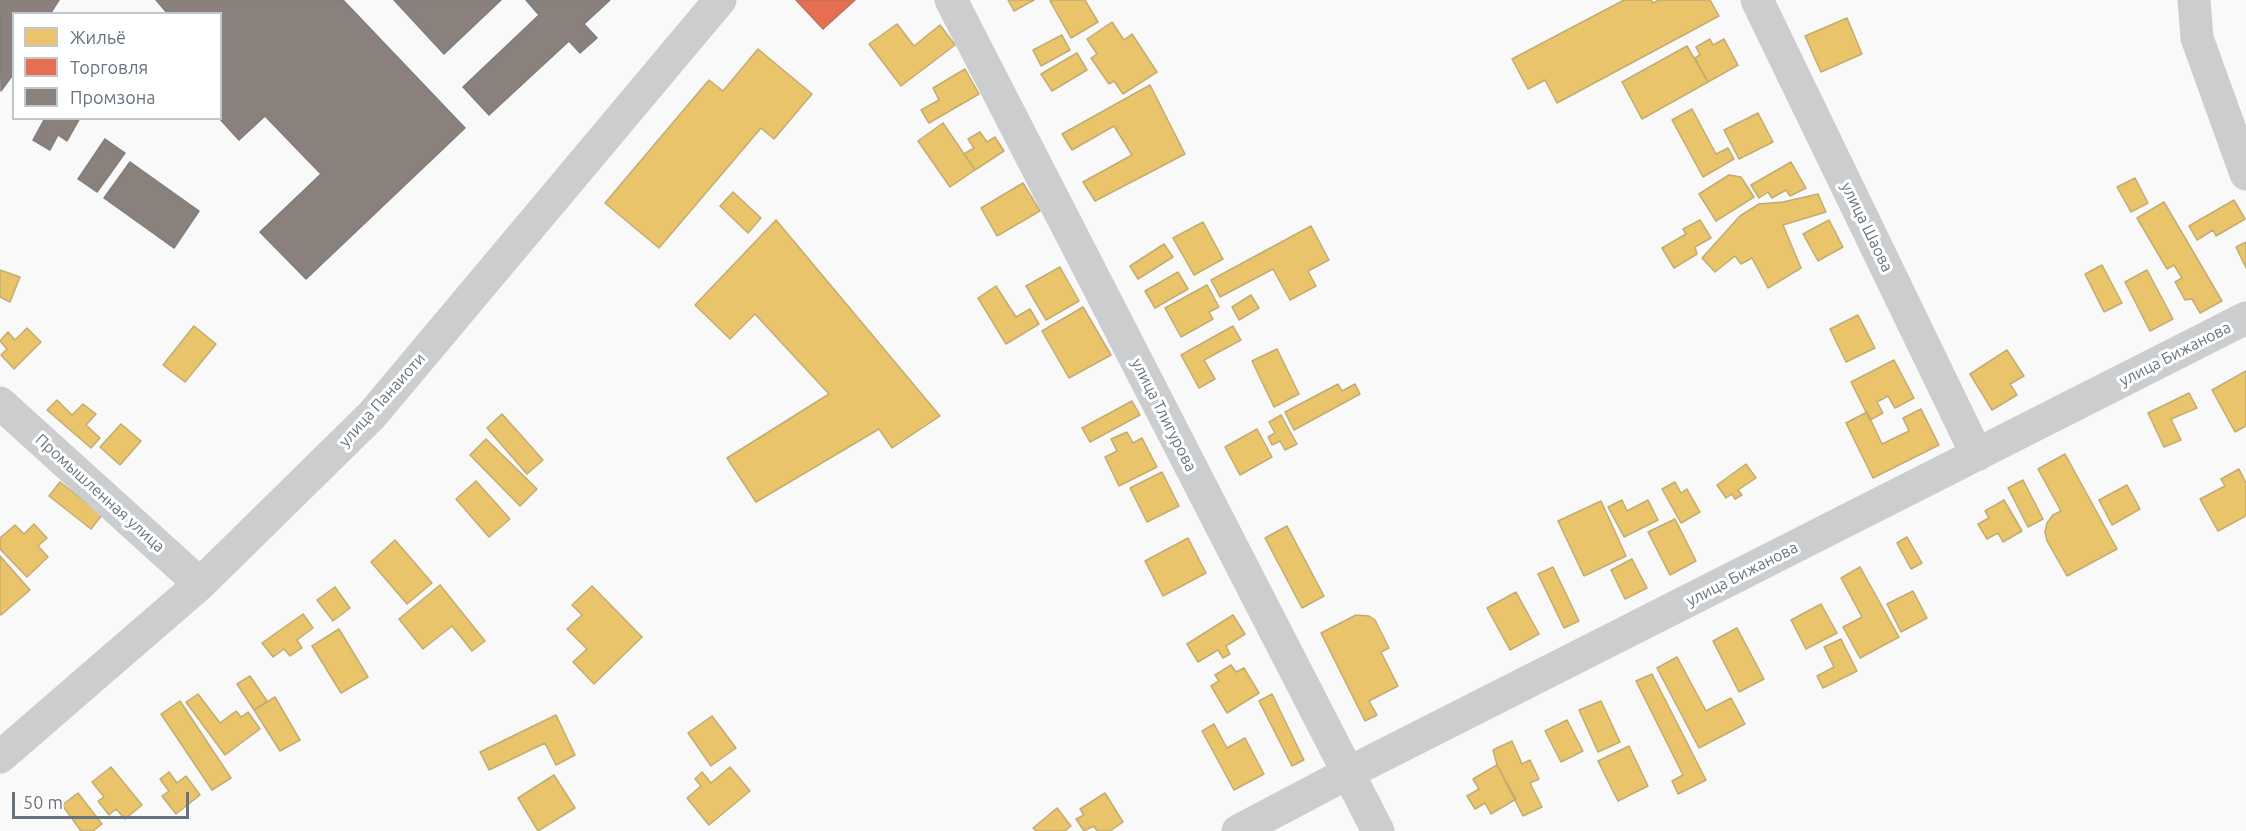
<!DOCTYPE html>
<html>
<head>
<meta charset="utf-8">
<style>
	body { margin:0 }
	#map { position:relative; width:2246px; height:831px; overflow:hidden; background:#f9f9f9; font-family:Ubuntu,sans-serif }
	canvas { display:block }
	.legend { position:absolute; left:12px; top:12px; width:210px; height:108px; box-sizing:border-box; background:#fff; border:2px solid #c2c7cc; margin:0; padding:8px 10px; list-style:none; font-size:18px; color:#67747f }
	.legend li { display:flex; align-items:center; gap:12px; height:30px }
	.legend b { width:30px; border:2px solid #c2c7cc }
	.scale { position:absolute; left:12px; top:792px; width:177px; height:27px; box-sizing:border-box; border:3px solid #67747f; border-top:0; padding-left:8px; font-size:18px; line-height:21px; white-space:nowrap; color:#67747f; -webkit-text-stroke:4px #fff; paint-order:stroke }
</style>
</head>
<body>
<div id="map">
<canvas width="2246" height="831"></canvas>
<ul class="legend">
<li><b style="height:16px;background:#e9c46a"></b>Жильё</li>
<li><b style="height:16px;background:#e76f51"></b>Торговля</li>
<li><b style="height:16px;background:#8a817c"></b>Промзона</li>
</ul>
<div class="scale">50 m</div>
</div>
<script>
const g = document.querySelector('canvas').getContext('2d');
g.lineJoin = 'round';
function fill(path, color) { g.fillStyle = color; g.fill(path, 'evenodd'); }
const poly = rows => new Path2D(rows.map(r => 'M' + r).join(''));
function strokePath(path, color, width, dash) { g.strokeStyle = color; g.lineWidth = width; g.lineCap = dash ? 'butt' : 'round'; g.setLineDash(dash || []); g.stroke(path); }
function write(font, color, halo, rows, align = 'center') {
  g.font = font + ' Ubuntu,sans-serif'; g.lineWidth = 6; g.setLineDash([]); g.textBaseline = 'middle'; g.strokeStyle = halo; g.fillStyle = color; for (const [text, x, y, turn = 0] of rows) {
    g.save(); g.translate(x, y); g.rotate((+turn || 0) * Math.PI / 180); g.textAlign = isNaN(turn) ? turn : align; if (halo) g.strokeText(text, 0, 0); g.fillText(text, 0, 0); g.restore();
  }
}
const homes = poly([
	[1008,0,1034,0,1014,11,1008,0],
	[1053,0,1085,0,1098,22,1071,38,1050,1,1053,0],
	[1624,0,1651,0,1653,3,1659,0,1710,0,1719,16,1557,103,1545,80,1528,89,1512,59,1624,0],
	[1847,18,1862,54,1821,72,1805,36,1847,18],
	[1112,22,1124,40,1132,34,1157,72,1123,94,1114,81,1109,84,1091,58,1097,54,1087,39,1112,22],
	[897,24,914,46,940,25,955,45,901,86,869,44,897,24],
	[1062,35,1070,50,1041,66,1033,50,1062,35],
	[1710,39,1713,45,1724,39,1738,65,1708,82,1695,58,1700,55,1696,47,1710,39],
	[1687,46,1708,82,1642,119,1622,82,1687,46],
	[758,49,812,94,774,139,761,128,659,248,605,203,709,80,723,91,758,49],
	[1077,53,1087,70,1052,91,1041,74,1077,53],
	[965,69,979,94,929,123,921,110,939,100,933,88,965,69],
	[1150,85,1185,154,1095,201,1083,182,1132,155,1114,126,1072,150,1062,134,1150,85],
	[1692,109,1716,154,1728,148,1734,159,1703,177,1672,120,1692,109],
	[1758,113,1773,142,1739,159,1724,130,1758,113],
	[943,123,975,170,950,187,918,141,943,123],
	[980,132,987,142,995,137,1004,151,975,170,964,154,974,148,968,139,980,132],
	[1791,162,1806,188,1790,196,1786,190,1772,198,1768,192,1759,198,1751,185,1791,162],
	[1729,175,1741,177,1754,197,1716,221,1699,194,1729,175],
	[2135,178,2148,203,2131,212,2117,187,2135,178],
	[1023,183,1040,211,997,236,981,208,1023,183],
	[733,192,761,218,748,233,720,206,733,192],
	[1818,194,1826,212,1783,225,1801,268,1768,288,1752,258,1741,264,1735,256,1715,272,1702,258,1740,216,1759,204,1783,202,1818,194],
	[2234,200,2245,219,2216,236,2213,230,2197,240,2189,226,2234,200],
	[2164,202,2222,301,2200,313,2192,299,2185,300,2175,282,2182,278,2174,265,2167,269,2137,218,2164,202],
	[776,220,940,416,892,448,879,429,756,502,727,458,829,394,755,314,730,339,695,305,776,220],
	[1700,220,1711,238,1695,247,1697,254,1674,268,1662,248,1686,234,1683,229,1700,220],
	[1829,220,1843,247,1818,261,1803,234,1829,220],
	[1203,222,1223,259,1194,275,1173,238,1203,222],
	[1311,226,1329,260,1308,271,1316,286,1290,300,1273,269,1220,297,1211,280,1311,226],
	[2246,242,2246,268,2236,247,2246,242],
	[1164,244,1173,257,1138,279,1130,266,1164,244],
	[2102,265,2122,303,2104,312,2085,274,2102,265],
	[1060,267,1079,301,1046,320,1026,286,1060,267],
	[0,270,20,277,10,302,0,297,0,270],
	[2147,270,2173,319,2150,331,2125,282,2147,270],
	[1178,272,1188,289,1155,308,1145,291,1178,272],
	[1207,285,1219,307,1209,312,1213,319,1181,337,1165,308,1207,285],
	[996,286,1016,317,1030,309,1039,324,1006,344,978,298,996,286],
	[1251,295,1259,308,1239,320,1232,307,1251,295],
	[1083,307,1111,355,1069,378,1042,331,1083,307],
	[1858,315,1875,348,1846,362,1830,329,1858,315],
	[194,326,216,344,185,382,163,365,194,326],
	[1233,326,1241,340,1204,360,1215,379,1199,388,1181,355,1233,326],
	[27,328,41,342,14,369,1,355,7,349,0,341,8,332,15,340,27,328],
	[1277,349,1299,394,1274,407,1252,361,1277,349],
	[2007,350,2024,376,2010,384,2017,395,1992,410,1970,374,2007,350],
	[1894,360,1914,398,1895,408,1888,396,1877,402,1883,413,1870,420,1851,382,1894,360],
	[2246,371,2246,426,2235,432,2212,390,2246,371],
	[1338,384,1342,391,1355,384,1360,394,1294,430,1285,412,1338,384],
	[2189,393,2197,408,2171,419,2181,440,2164,447,2148,413,2189,393],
	[57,400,72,415,83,404,96,414,86,425,100,438,91,448,47,410,57,400],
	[1132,401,1140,415,1090,442,1082,428,1132,401],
	[1921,409,1939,445,1873,478,1846,423,1867,412,1882,444,1909,431,1903,418,1921,409],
	[502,414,543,460,527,474,487,428,502,414],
	[1281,415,1297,444,1285,450,1280,441,1272,445,1268,437,1275,433,1269,422,1281,415],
	[121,424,141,441,120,465,100,447,121,424],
	[1257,429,1272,457,1240,475,1225,447,1257,429],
	[1127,432,1133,443,1142,438,1157,467,1119,486,1105,457,1117,451,1111,439,1127,432],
	[486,439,537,489,520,506,470,455,486,439],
	[2065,454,2117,549,2067,576,2047,541,2045,532,2047,523,2053,515,2061,511,2038,469,2065,454],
	[1746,464,1756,478,1738,490,1742,495,1735,499,1732,494,1726,498,1717,485,1746,464],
	[2239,469,2246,483,2246,516,2218,531,2200,499,2225,486,2221,479,2239,469],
	[1162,472,1179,506,1147,522,1130,488,1162,472],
	[2023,480,2043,519,2028,527,2008,488,2023,480],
	[476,481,510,519,489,537,456,499,476,481],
	[60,482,102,515,91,529,49,496,60,482],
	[1675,482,1681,493,1687,489,1700,512,1681,523,1662,489,1675,482],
	[2127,485,2140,509,2112,525,2099,500,2127,485],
	[1622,500,1627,511,1648,500,1658,520,1624,537,1608,507,1622,500],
	[2004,500,2022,531,2003,542,1998,533,1987,539,1978,524,1989,518,1985,511,2004,500],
	[1601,501,1626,556,1584,576,1558,521,1601,501],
	[1675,519,1696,561,1670,575,1648,532,1675,519],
	[34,524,47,538,38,546,48,557,27,577,0,549,0,538,15,525,24,534,34,524],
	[1287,526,1324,596,1302,608,1265,538,1287,526],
	[1907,537,1922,563,1911,569,1897,543,1907,537],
	[1188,538,1206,573,1163,596,1145,561,1188,538],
	[395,540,432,583,407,604,371,562,395,540],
	[0,556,30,590,1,615,0,614,0,556],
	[1632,559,1647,588,1625,599,1611,570,1632,559],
	[1553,567,1579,621,1564,628,1538,574,1553,567],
	[1860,567,1899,637,1860,658,1843,627,1862,617,1841,578,1860,567],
	[440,585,485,641,472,651,452,626,423,649,399,619,440,585],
	[592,586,642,637,594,684,573,662,587,649,567,629,582,615,572,605,592,586],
	[335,587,350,608,333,621,317,600,335,587],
	[1913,591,1927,618,1901,632,1887,604,1913,591],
	[1516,592,1539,634,1510,650,1487,608,1516,592],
	[1821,604,1837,633,1806,649,1791,620,1821,604],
	[303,614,313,628,297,640,302,648,290,656,284,649,273,657,262,643,303,614],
	[1233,615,1245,634,1226,646,1230,654,1223,658,1218,650,1198,662,1187,644,1233,615],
	[1356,615,1369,616,1375,620,1389,648,1381,652,1398,686,1369,701,1377,715,1365,721,1321,633,1356,615],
	[1737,628,1764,679,1739,692,1713,641,1737,628],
	[339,629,368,677,341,693,312,646,339,629],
	[1841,639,1857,671,1823,688,1817,676,1834,667,1824,647,1841,639],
	[1677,657,1706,711,1731,698,1745,724,1699,748,1657,668,1677,657],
	[1231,665,1236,672,1244,668,1259,693,1227,713,1211,686,1219,681,1215,675,1231,665],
	[1652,674,1706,780,1678,794,1672,781,1683,775,1636,681,1652,674],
	[250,676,267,701,254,710,237,684,250,676],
	[198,694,220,723,236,711,241,717,248,712,260,729,225,755,186,702,198,694],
	[1272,694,1304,760,1292,766,1259,701,1272,694],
	[275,697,300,740,280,751,254,710,275,697],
	[180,701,231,778,212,790,161,714,180,701],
	[1601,701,1620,742,1598,752,1579,710,1601,701],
	[556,715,575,755,556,765,545,743,489,770,480,752,556,715],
	[712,716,736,748,711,766,688,733,712,716],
	[1567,720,1583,751,1561,762,1545,731,1567,720],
	[1214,724,1227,748,1245,738,1264,774,1234,790,1202,731,1214,724],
	[1512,741,1522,764,1530,760,1539,779,1530,783,1542,807,1523,816,1497,765,1493,750,1512,741],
	[1629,746,1648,786,1618,801,1598,761,1629,746],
	[1497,765,1516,799,1491,814,1485,803,1475,809,1467,796,1479,789,1473,779,1497,765],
	[111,767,142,805,125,819,116,809,109,815,98,801,104,797,92,782,111,767],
	[730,767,750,791,709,825,687,798,701,786,695,779,702,772,711,783,730,767],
	[169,772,177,783,186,776,200,795,176,814,162,796,169,791,160,779,169,772],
	[554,775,575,808,538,831,518,798,554,775],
	[78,793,102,824,93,831,81,831,62,805,78,793],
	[1105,793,1123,822,1110,831,1097,831,1094,826,1084,831,1076,819,1084,815,1080,809,1105,793],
	[1057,808,1071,826,1065,831,1036,831,1033,828,1057,808]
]);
fill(homes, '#e9c46a');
strokePath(homes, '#c2ac70', 1.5);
const shops = poly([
	[796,0,855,0,823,29,796,0]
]);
fill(shops, '#e76f51');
strokePath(shops, '#c1705f', 1.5);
const industry = poly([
	[0,0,59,0,50,14,14,14,14,73,1,91,0,0],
	[156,0,343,0,465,128,306,279,260,232,321,174,265,116,239,140,219,118,220,118,220,14,168,14,156,0],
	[394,0,501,0,444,54,394,0],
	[526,0,610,0,584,24,597,38,580,53,569,41,489,115,463,87,539,15,526,0],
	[45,118,80,118,67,141,58,135,50,150,33,140,45,118],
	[105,139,125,153,97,192,78,179,105,139],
	[130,162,199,211,174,248,104,198,130,162]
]);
fill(industry, '#8a817c');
strokePath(industry, '#807d7d', 1.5);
strokePath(poly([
	[951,0,1378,831],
	[1757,0,1977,455],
	[2194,0,2197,38,2246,174],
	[0,403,200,584],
	[0,757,200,584,372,415,720,0],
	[1238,831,1348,773,2246,318]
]), '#cccdce', 33);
write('16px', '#67747f', '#fff', [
	["улица Шаова",1867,227,64],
	["улица Бижанова",2175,354,-27],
	["улица Панаиоти",382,400,-48],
	["улица Тлигурова",1164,415,63],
	["Промышленная улица",100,493,42],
	["улица Бижанова",1742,574,-27]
]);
</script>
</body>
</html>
